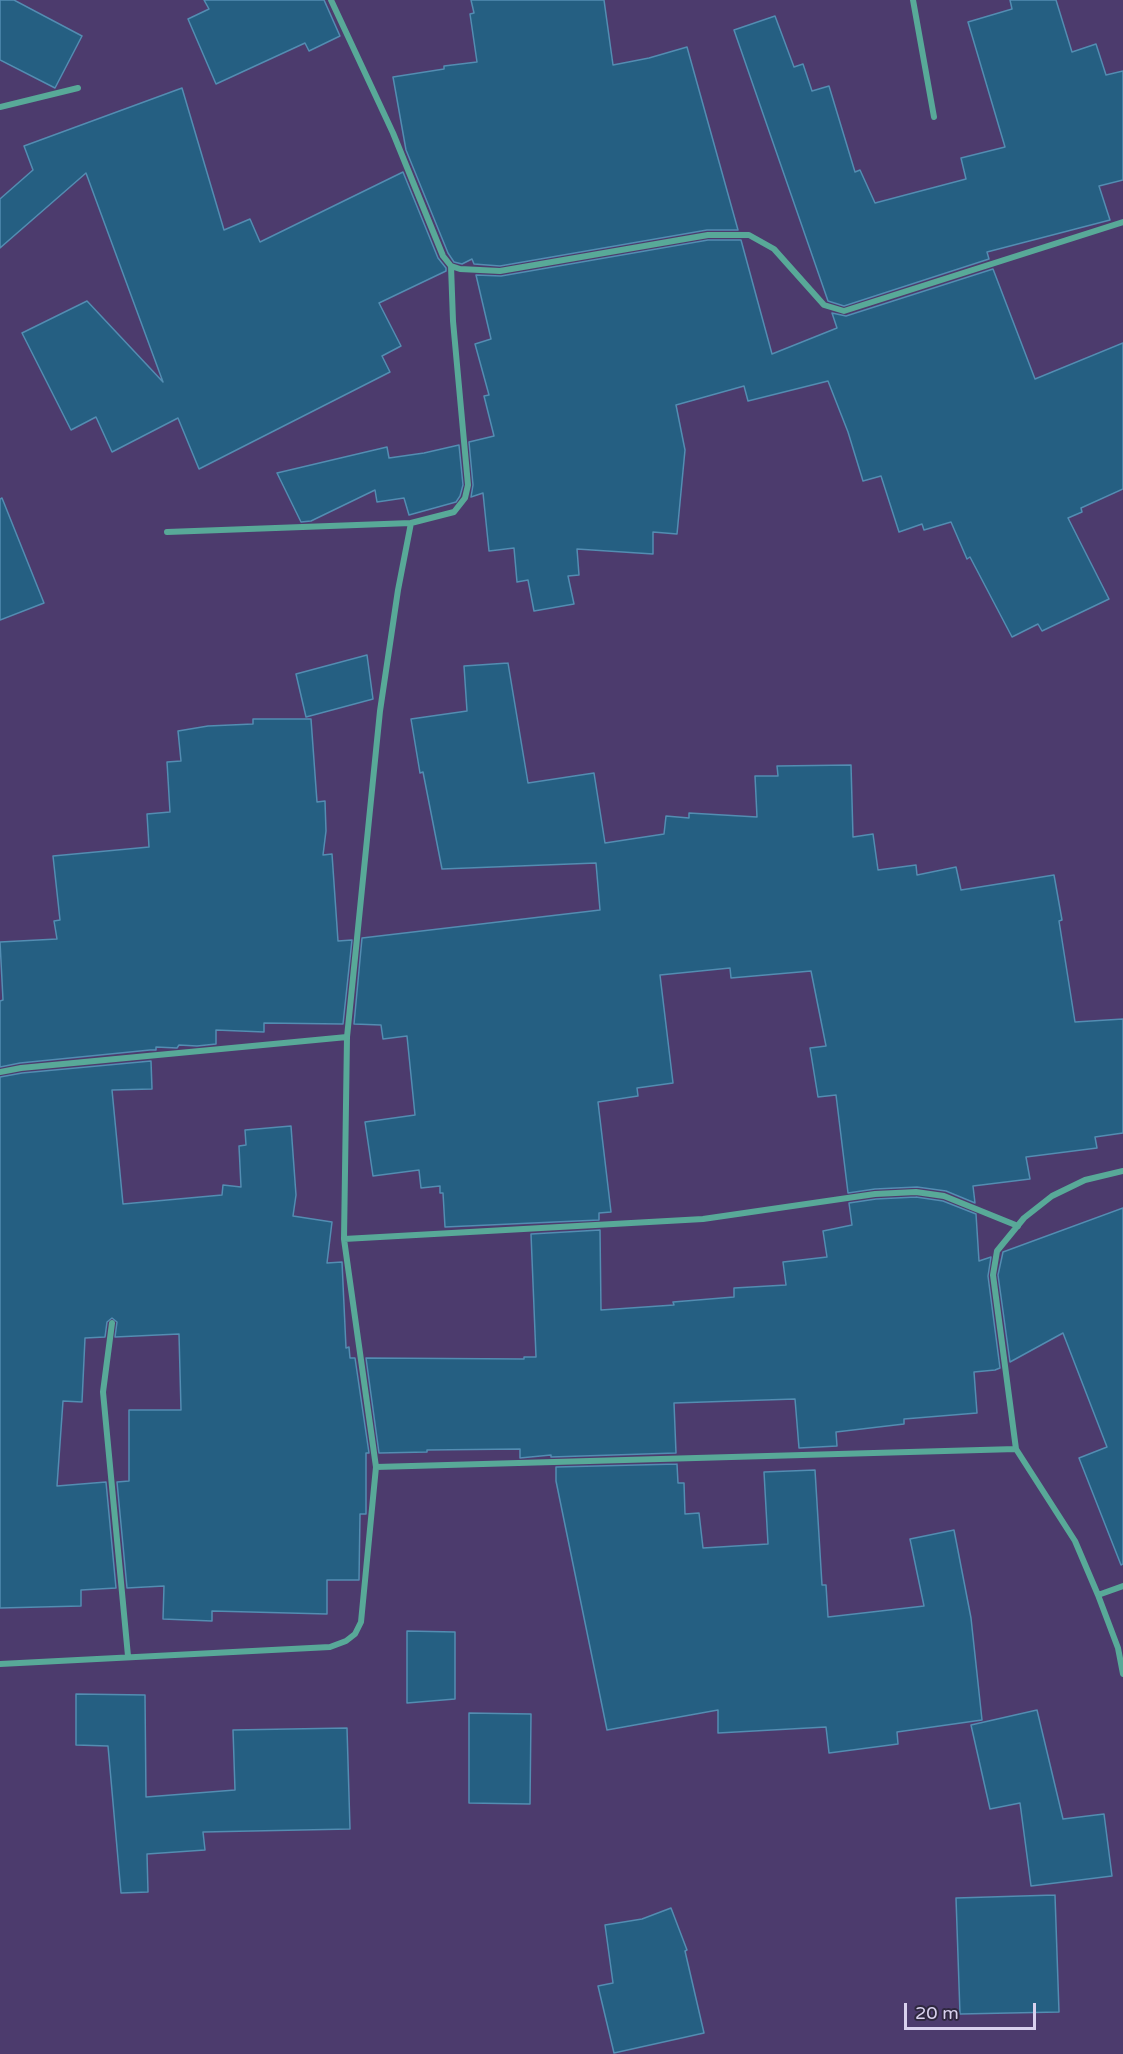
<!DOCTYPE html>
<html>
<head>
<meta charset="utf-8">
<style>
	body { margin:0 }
	#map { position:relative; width:1123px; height:2054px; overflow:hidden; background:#4c3b6d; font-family:"Varela Round",sans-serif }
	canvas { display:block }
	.scale { position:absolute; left:904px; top:2003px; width:132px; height:27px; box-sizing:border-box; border:3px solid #d9d1ee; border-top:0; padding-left:8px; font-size:18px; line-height:21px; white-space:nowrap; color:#d9d1ee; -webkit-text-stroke:4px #2f283f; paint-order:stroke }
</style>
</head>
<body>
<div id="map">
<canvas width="1123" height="2054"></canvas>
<div class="scale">20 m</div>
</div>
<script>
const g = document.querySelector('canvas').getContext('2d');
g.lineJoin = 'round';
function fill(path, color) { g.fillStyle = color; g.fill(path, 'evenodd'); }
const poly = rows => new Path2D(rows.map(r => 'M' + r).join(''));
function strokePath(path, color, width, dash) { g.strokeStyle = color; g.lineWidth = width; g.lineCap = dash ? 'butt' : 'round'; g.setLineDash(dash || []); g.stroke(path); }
const building = poly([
	[0,0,14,0,82,36,55,88,0,60,0,0],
	[204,0,324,0,340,36,309,51,305,43,216,84,188,19,209,9,204,0],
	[471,0,604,0,613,65,649,58,687,47,738,230,707,230,500,266,474,264,472,259,462,264,454,262,448,253,406,150,393,77,444,69,444,66,477,62,470,14,474,13,471,0],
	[1010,0,1056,0,1072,52,1096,44,1106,75,1123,71,1123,180,1099,186,1110,220,987,252,989,259,844,306,828,301,734,30,775,16,794,67,803,64,812,91,829,86,855,172,860,170,875,203,966,179,961,158,1005,147,968,22,1012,9,1010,0],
	[182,88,224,230,250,219,260,242,403,172,438,258,446,268,446,271,379,303,401,346,382,356,390,372,199,469,178,418,112,452,96,417,71,430,22,333,87,301,163,382,86,173,0,248,0,199,33,170,24,146,182,88],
	[708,240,741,240,772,354,837,328,832,313,846,316,993,269,1035,379,1123,343,1123,489,1081,508,1082,512,1068,518,1109,599,1042,631,1038,624,1012,637,970,557,967,559,951,522,924,530,922,524,899,532,881,476,863,481,848,432,828,381,748,401,744,386,676,405,685,450,677,534,653,532,653,554,577,549,579,575,568,576,574,604,534,611,528,580,517,582,514,548,489,551,483,493,471,497,473,485,469,442,494,436,484,396,489,395,475,344,491,339,476,275,501,276,708,240],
	[459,445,463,485,460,496,456,502,409,515,404,498,377,502,375,490,311,521,301,522,277,473,387,447,389,458,424,453,459,445],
	[2,498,44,603,0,620,0,499,2,498],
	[367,655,373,699,306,717,296,674,367,655],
	[508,663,528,783,594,773,605,843,664,834,666,816,689,818,689,813,757,817,755,776,778,776,777,766,851,765,853,837,873,834,878,870,916,865,917,875,956,867,961,890,1054,875,1062,920,1059,921,1075,1022,1123,1019,1123,1133,1095,1137,1097,1148,1026,1157,1030,1179,973,1186,975,1203,946,1191,917,1187,875,1189,848,1193,836,1095,818,1097,810,1048,826,1046,811,971,731,978,730,968,660,975,673,1083,637,1088,638,1096,598,1102,611,1212,599,1213,599,1220,445,1227,443,1193,440,1193,440,1186,421,1188,419,1170,373,1176,365,1122,415,1115,407,1036,383,1039,381,1025,354,1024,362,938,600,910,596,863,442,869,423,772,420,773,411,719,467,711,464,666,508,663],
	[253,719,311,719,317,802,325,801,326,831,323,855,332,854,338,941,352,940,343,1024,264,1023,264,1032,216,1030,216,1044,197,1046,179,1045,177,1048,156,1047,156,1050,150,1050,20,1063,0,1067,0,1001,3,1000,0,942,57,939,54,921,60,920,53,856,149,847,147,814,170,812,167,762,181,761,178,731,208,726,253,724,253,719],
	[151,1061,152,1089,112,1090,123,1204,222,1195,223,1185,241,1187,239,1146,246,1145,245,1130,291,1126,296,1195,293,1216,332,1222,327,1263,342,1262,346,1348,349,1347,350,1358,355,1358,369,1453,366,1453,366,1514,360,1514,359,1580,327,1580,327,1614,212,1611,212,1621,163,1619,164,1586,127,1588,117,1482,129,1481,129,1410,181,1410,179,1334,115,1337,117,1322,112,1318,107,1322,105,1337,85,1338,82,1402,63,1401,57,1486,106,1482,116,1588,81,1590,81,1606,0,1608,0,1077,22,1073,151,1061],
	[916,1197,943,1201,976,1214,979,1261,991,1257,988,1276,1000,1368,995,1370,974,1372,977,1413,904,1419,904,1424,836,1432,837,1446,799,1448,795,1399,674,1403,676,1453,551,1457,551,1455,520,1458,520,1449,427,1450,427,1452,379,1453,366,1358,524,1359,524,1357,536,1357,531,1234,600,1230,601,1310,674,1305,673,1302,734,1297,734,1288,786,1285,783,1262,827,1257,823,1231,852,1225,849,1203,876,1199,916,1197],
	[1123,1208,1123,1564,1121,1565,1079,1458,1107,1447,1063,1333,1010,1362,998,1275,1003,1252,1123,1208],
	[677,1464,678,1483,684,1483,685,1514,699,1513,703,1548,768,1544,764,1472,815,1470,822,1585,826,1585,828,1617,924,1606,910,1539,954,1530,971,1618,982,1720,897,1732,898,1744,829,1753,826,1727,718,1733,718,1710,607,1730,556,1481,556,1467,677,1464],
	[407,1631,455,1632,455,1699,407,1703,407,1631],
	[76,1694,145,1695,146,1797,235,1790,233,1730,347,1728,350,1829,203,1832,205,1850,147,1854,148,1892,121,1893,108,1746,76,1745,76,1694],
	[1037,1710,1063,1819,1104,1814,1112,1876,1031,1886,1020,1803,990,1809,971,1725,1037,1710],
	[469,1713,531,1714,530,1804,469,1803,469,1713],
	[1055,1895,1059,2012,960,2014,956,1898,1055,1895],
	[671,1908,687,1950,685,1951,704,2033,614,2053,598,1986,613,1983,605,1925,642,1919,671,1908]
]);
fill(building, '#255f82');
strokePath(building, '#538db2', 1.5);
strokePath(poly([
	[331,0,393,133,443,256,451,266,460,269,500,271,708,235,749,235,774,249,824,305,844,311,1123,222],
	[913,0,934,117],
	[0,107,78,88],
	[167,532,411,523],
	[0,1072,21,1068,347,1037],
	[1123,1171,1085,1180,1052,1196,1024,1218,997,1251,993,1275,1016,1449,1075,1541,1098,1595,1118,1648,1123,1674],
	[344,1239,703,1219,875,1194,916,1192,944,1196,1018,1226],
	[112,1323,103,1392,128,1656],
	[376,1467,1016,1449],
	[1098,1595,1123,1586],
	[0,1664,330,1647,346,1641,355,1634,361,1622,376,1467,344,1239,347,1037,380,711,398,590,411,523,454,512,465,498,468,485,453,321,451,266]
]), '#58a998', 6);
</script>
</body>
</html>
